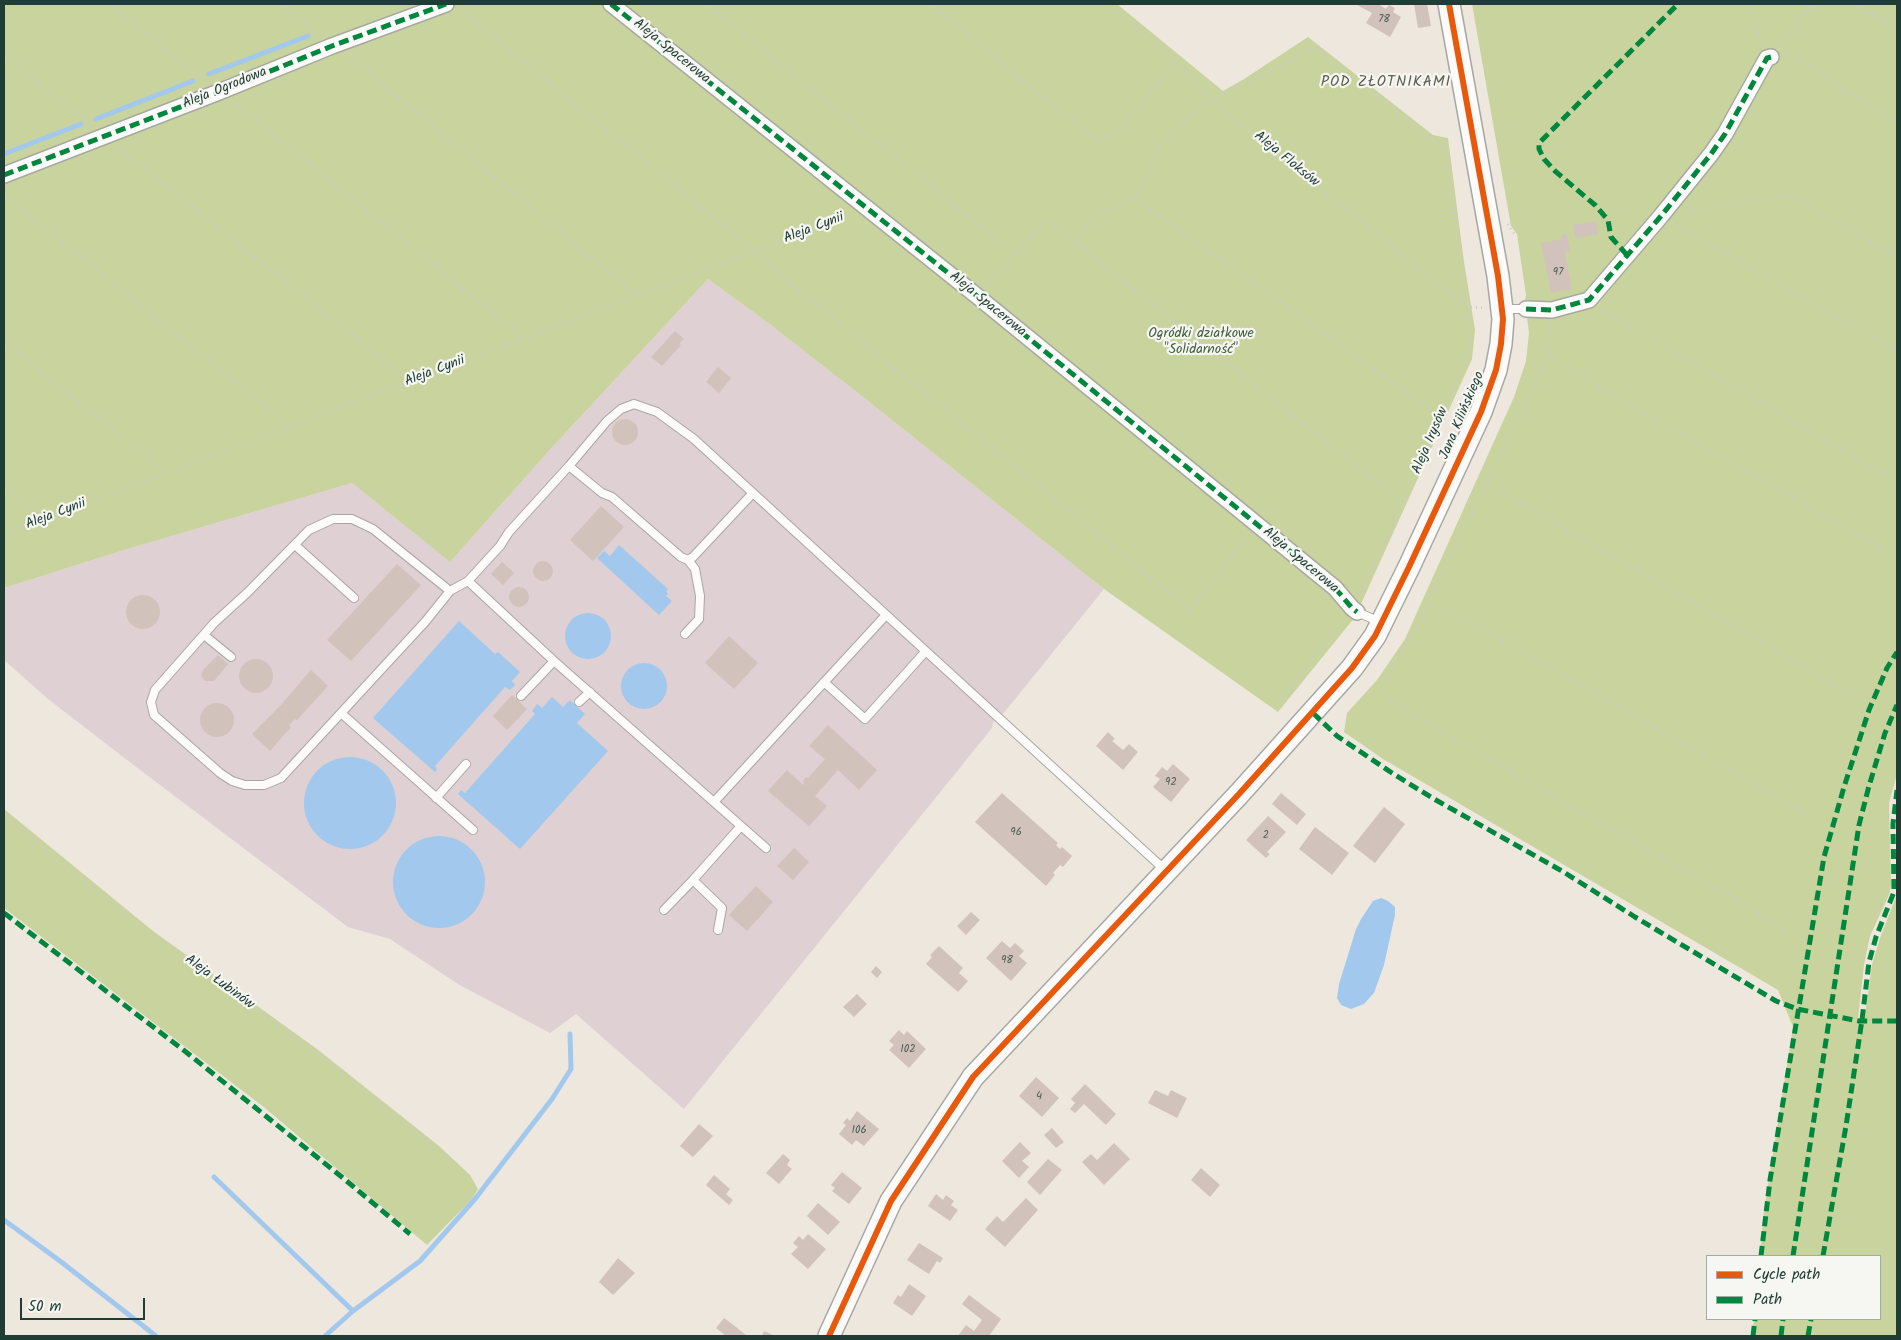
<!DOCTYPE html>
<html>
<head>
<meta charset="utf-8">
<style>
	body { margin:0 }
	#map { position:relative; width:1901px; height:1340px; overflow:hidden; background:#eee7de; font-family:Kalam,sans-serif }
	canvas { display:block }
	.frame { position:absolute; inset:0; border:5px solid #1f3d34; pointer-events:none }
	.legend { position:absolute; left:1706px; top:1255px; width:175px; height:65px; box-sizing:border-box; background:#f6f6f2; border:1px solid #a0aca6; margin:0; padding:6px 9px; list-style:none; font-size:15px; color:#1f3d34 }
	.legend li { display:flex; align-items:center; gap:10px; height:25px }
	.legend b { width:25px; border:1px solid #a0aca6 }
	.scale { position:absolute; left:20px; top:1298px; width:125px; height:22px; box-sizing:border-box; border:2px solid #1f3d34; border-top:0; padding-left:6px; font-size:15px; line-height:18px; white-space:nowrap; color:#1f3d34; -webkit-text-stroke:4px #f6f6f2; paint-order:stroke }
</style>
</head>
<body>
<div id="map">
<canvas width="1901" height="1340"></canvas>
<div class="frame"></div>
<ul class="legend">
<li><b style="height:6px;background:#e8590c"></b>Cycle path</li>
<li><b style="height:6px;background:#00873e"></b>Path</li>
</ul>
<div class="scale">50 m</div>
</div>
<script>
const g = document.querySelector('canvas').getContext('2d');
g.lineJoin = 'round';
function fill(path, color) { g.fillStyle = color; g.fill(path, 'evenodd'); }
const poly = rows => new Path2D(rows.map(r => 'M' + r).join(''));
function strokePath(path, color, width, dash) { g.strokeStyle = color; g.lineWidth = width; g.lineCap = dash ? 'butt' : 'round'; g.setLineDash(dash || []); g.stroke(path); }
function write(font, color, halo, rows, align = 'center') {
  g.font = font + ' Kalam,sans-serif'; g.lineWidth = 4.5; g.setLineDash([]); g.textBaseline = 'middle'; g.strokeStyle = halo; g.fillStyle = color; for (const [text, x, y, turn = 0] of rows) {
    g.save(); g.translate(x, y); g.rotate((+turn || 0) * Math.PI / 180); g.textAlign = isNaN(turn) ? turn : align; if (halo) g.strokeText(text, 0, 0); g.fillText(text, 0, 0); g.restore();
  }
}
fill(poly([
	[708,279,763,319,858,393,1104,589,1003,714,1001,713,993,722,992,728,684,1109,576,1014,550,1033,458,984,390,939,348,927,131,763,48,699,4,660,4,588,124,550,352,483,450,562,546,454]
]), '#ded0d3');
fill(poly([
	[4,4,1117,4,1223,91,1244,79,1308,37,1433,135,1448,138,1464,262,1475,330,1472,359,1355,617,1278,712,1104,589,858,393,763,319,708,279,546,454,450,562,352,483,124,550,4,588],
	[1472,4,1897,4,1897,774,1889,803,1891,886,1889,895,1870,936,1864,965,1858,1019,1864,1022,1872,965,1880,938,1897,894,1897,1336,1752,1336,1754,1319,1880,1319,1880,1256,1760,1256,1764,1211,1793,1027,1778,990,1383,759,1344,732,1347,713,1377,680,1405,639,1514,397,1526,361,1529,333,1525,301,1526,295,1517,234,1511,226],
	[4,809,153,931,317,1049,439,1146,470,1175,478,1189,472,1199,427,1245,265,1108,4,908]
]), '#c9d39d');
fill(poly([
	[619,545,668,589,666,591,668,594,666,596,672,601,659,615,597,558,604,551,610,556],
	'565 636a23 23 0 1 1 46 0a23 23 0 1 1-46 0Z',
	[459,621,495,654,498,652,520,672,512,681,515,685,510,690,505,687,435,766,437,769,435,772,373,718],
	'621 686a23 23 0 1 1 46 0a23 23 0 1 1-46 0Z',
	[552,697,563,707,570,700,585,714,577,723,608,751,520,849,458,794,461,790,465,793,535,714,532,711,537,704,542,708],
	'304 803a46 46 0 1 1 92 0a46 46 0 1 1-92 0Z',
	'393 882a46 46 0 1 1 92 0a46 46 0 1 1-92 0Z',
	[1381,898,1388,901,1395,907,1395,915,1384,965,1374,993,1364,1004,1351,1009,1341,1005,1337,998,1339,984,1356,929,1361,919,1373,901]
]), '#a2c9ed');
strokePath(poly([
	[209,74,308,36],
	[96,119,193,81],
	[4,154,81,124],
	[214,1177,353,1311],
	[4,1220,60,1261,156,1336],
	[325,1336,353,1311,420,1261,475,1199,552,1099,571,1069,570,1034]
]), '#a2c9ed', 5);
fill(poly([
	[1355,4,1378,4,1386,9,1389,5,1395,8,1393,12,1401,17,1390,37,1366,23,1372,13],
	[1414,4,1427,4,1431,26,1418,28],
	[1596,221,1598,234,1575,238,1573,225],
	[1567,234,1570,251,1565,252,1572,289,1551,293,1541,243,1562,239,1561,235],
	[675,331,684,339,679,344,681,345,662,366,651,357],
	[718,367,731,378,719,393,706,382],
	'612 432a13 13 0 1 1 26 0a13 13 0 1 1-26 0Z',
	[601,506,624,527,593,561,570,540],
	'533 571a10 10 0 1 1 20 0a10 10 0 1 1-20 0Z',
	[502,562,514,573,503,585,491,574],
	[397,564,421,585,351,661,327,640],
	'509 597a10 10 0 1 1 20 0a10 10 0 1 1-20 0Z',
	'126 612a17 17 0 1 1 34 0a17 17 0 1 1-34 0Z',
	[729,636,758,663,734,689,705,663],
	[218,655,228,664,214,681,205,681,201,676,203,670],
	'239 676a17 17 0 1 1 34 0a17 17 0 1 1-34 0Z',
	[311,670,328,686,297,720,295,719,289,725,291,727,270,751,252,734,280,706],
	[512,695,527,709,507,730,493,716],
	'200 720a17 17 0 1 1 34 0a17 17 0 1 1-34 0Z',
	[828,725,877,770,859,790,838,770,815,796,827,806,809,826,768,791,787,770,803,785,804,783,803,781,806,777,808,778,825,759,809,746],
	[1108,732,1115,739,1112,741,1123,750,1129,744,1138,752,1123,770,1096,746],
	[1173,764,1190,779,1171,802,1153,787,1160,779,1155,776,1162,767,1167,771],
	[1002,793,1058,843,1056,845,1060,849,1062,847,1072,856,1063,867,1060,865,1053,873,1055,875,1046,886,975,822],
	[1281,793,1306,814,1297,825,1272,804],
	[1384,807,1405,824,1375,863,1353,846],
	[1268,816,1286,832,1267,852,1270,854,1266,858,1246,840],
	[1315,827,1349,853,1332,875,1299,849],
	[794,848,809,862,793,880,777,866],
	[756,886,773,902,747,931,729,915],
	[971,912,980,920,966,935,957,926],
	[1002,941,1010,948,1015,943,1024,951,1019,956,1027,963,1011,981,986,958],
	[939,946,963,968,959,973,968,981,958,992,926,964,932,957,930,955],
	[876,966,882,972,877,978,871,972],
	[857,994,867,1004,854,1017,843,1007],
	[899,1030,904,1035,907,1031,926,1049,909,1068,889,1050,894,1045,889,1041],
	[1036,1077,1059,1098,1042,1117,1019,1096],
	[1085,1084,1116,1114,1106,1125,1084,1104,1075,1113,1070,1109,1075,1103,1071,1099],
	[1155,1090,1168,1096,1171,1090,1187,1098,1177,1118,1148,1103],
	[857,1111,879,1129,864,1146,856,1140,852,1145,839,1134,846,1125,843,1123,847,1118,850,1121],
	[699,1124,713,1136,693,1157,680,1146],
	[1052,1128,1064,1142,1056,1148,1044,1135],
	[1020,1142,1031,1153,1022,1161,1029,1167,1019,1178,1002,1161],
	[1114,1143,1130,1159,1104,1185,1082,1162,1091,1154,1097,1160],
	[783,1154,790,1160,787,1165,792,1169,779,1184,766,1173],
	[1048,1159,1062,1170,1040,1195,1027,1182],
	[1201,1168,1220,1185,1210,1197,1191,1180],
	[842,1172,862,1188,849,1204,832,1191,835,1188,831,1185],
	[714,1175,730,1189,726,1194,733,1200,729,1205,706,1185],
	[936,1194,943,1200,946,1195,954,1201,951,1205,958,1210,950,1221,928,1206],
	[1026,1198,1038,1210,1005,1247,985,1229,997,1216,1003,1222],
	[818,1203,840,1222,828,1235,807,1216],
	[808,1234,826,1249,808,1269,791,1254,798,1247,793,1243,799,1236,803,1240],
	[919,1243,943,1258,940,1263,937,1261,929,1274,907,1260],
	[618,1258,635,1273,613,1295,599,1282],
	[909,1284,926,1296,912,1316,893,1303,898,1295,901,1297],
	[969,1295,1001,1319,989,1336,958,1336,966,1325,974,1331,982,1320,962,1304],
	[724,1318,736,1327,747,1336,726,1336,716,1328],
	[764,1331,775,1336,762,1336]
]), '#d1c3bb');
const lane = poly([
	[1503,309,1526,309],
	[569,466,602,493,612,497,681,557,688,560,693,557,752,494],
	[295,545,354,598],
	[468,581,554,661,766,848],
	[450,591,373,529,352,519,333,519,309,530,247,593,214,623,155,690,151,702,154,715,220,773,232,781,245,785,264,785,281,778,425,622,450,591,468,581,500,546,509,532,569,466,607,421,621,409,634,404,657,412,694,439,1165,870],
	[1357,612,1380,622],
	[685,634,699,619,700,596,695,569,688,560],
	[204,635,231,657],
	[824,682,865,719,925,652],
	[521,696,554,661],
	[579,702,590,692],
	[341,713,473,830],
	[436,798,466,764],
	[714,802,886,615],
	[664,910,693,880],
	[718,930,722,908,693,880,741,826]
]);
const street = poly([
	[611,4,977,296,1335,588,1352,608,1357,612],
	[4,175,219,92,332,46,446,4],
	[1526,309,1552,310,1589,300,1661,216,1711,154,1725,134,1767,58,1771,57]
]);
const secondary = poly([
	[829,1336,891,1201,973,1077,1239,794,1352,668,1375,636,1409,567,1481,412,1496,370,1501,344,1503,319,1498,276,1449,4]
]);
strokePath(lane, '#a8a8a2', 10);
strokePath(street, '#a8a8a2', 18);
strokePath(secondary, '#a8a8a2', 24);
strokePath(poly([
	[109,4,205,81],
	[280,4,318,35],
	[706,4,1016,254],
	[930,4,1098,141,1117,132,1175,64],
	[1108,4,1175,60,1175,64,1223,109,1287,162,1468,307,1485,308],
	[1752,4,1754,19,1762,44],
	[1855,4,1897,28],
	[460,8,549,83,757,252,805,295,1190,609,1249,536],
	[1779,47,1802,19,1810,4],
	[348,55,629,289,644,294],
	[1786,56,1793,56,1897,123],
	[4,57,93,125],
	[234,102,524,338],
	[118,147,410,381],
	[4,194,290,426],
	[1134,197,1441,417],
	[1684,213,1780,196,1793,196,1897,256],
	[1673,222,1897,352],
	[1508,224,1515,235],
	[1076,243,1095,215,1117,207,1134,197,1150,173,1157,149,1177,128,1213,98,1254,80,1315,48,1429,138,1444,147,1468,307,1470,350,1396,521,1359,594],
	[988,285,1046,219,1404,503],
	[1600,308,1897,482],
	[1550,324,1547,355,1524,410,1428,603,1480,627,1807,814],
	[4,341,166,473],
	[1547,355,1631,405,1897,557],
	[1489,484,1855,696],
	[4,488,42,519],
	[4,534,851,215],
	[1428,603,1424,614,1385,681,1385,692,1392,702,1562,801,1750,907,1786,930],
	[1279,703,1343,620],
	[4,814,78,877,152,934,314,1052,436,1149]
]), '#cbccca', 3, [1, 4]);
strokePath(lane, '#fcfbfa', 8);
strokePath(street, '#fcfbfa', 15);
strokePath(secondary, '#fcfbfa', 21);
strokePath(poly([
	[611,4,977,296,1335,588,1352,608,1357,612],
	[4,175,219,92,332,46,446,4],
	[1627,255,1611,237,1608,220,1595,205,1555,171,1544,159,1539,149,1539,143,1678,4],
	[1526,309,1552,310,1589,300,1661,216,1711,154,1725,134,1767,58,1771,57],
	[1313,713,1337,736,1392,773,1434,799,1562,871,1635,917,1776,1001,1797,1009,1859,1021,1897,1021],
	[4,913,186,1052,343,1178,410,1234],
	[1761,1256,1770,1180,1824,857,1844,787,1869,710,1887,668,1897,652],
	[1793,1256,1859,825,1869,786,1885,733,1897,705],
	[1823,1256,1846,1126,1862,1020,1869,962,1876,937,1894,892,1893,824,1897,790],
	[1753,1336,1755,1319],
	[1781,1336,1783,1319],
	[1808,1336,1811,1319]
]), '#00873e', 5, [10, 5]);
strokePath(poly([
	[829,1336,891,1201,973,1077,1239,794,1352,668,1375,636,1409,567,1481,412,1496,370,1501,344,1503,319,1498,276,1449,4]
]), '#e8590c', 6);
write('11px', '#4c5e56', null, [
	["78",1384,20],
	["97",1558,273],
	["92",1171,783],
	["96",1016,833],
	["2",1266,836],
	["98",1007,961],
	["102",908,1050],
	["4",1039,1097],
	["106",859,1131]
]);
write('14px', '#1f3d34', '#f6f6f2', [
	["Aleja Spacerowa",671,52,39],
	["Aleja Ogrodowa",225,89,-22],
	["Aleja Floksów",1286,160,39],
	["Aleja Cynii",814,229,-21],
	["Aleja Spacerowa",987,305,39],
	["Aleja Cynii",435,372,-21],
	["Jana Kilińskiego",1463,416,-67],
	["Aleja Irysów",1431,441,-67],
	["Aleja Cynii",56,515,-21],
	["Aleja Spacerowa",1300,561,40],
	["Aleja Łubinów",219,983,36]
]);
write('14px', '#425e41', '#f6f6f2', [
	["Ogródki działkowe",1201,335],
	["\"Solidarność\"",1201,351]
]);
g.letterSpacing = '1px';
write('15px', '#5e5e51', '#f6f6f2', [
	["POD ZŁOTNIKAMI",1386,83]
]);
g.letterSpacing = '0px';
</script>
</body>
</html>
